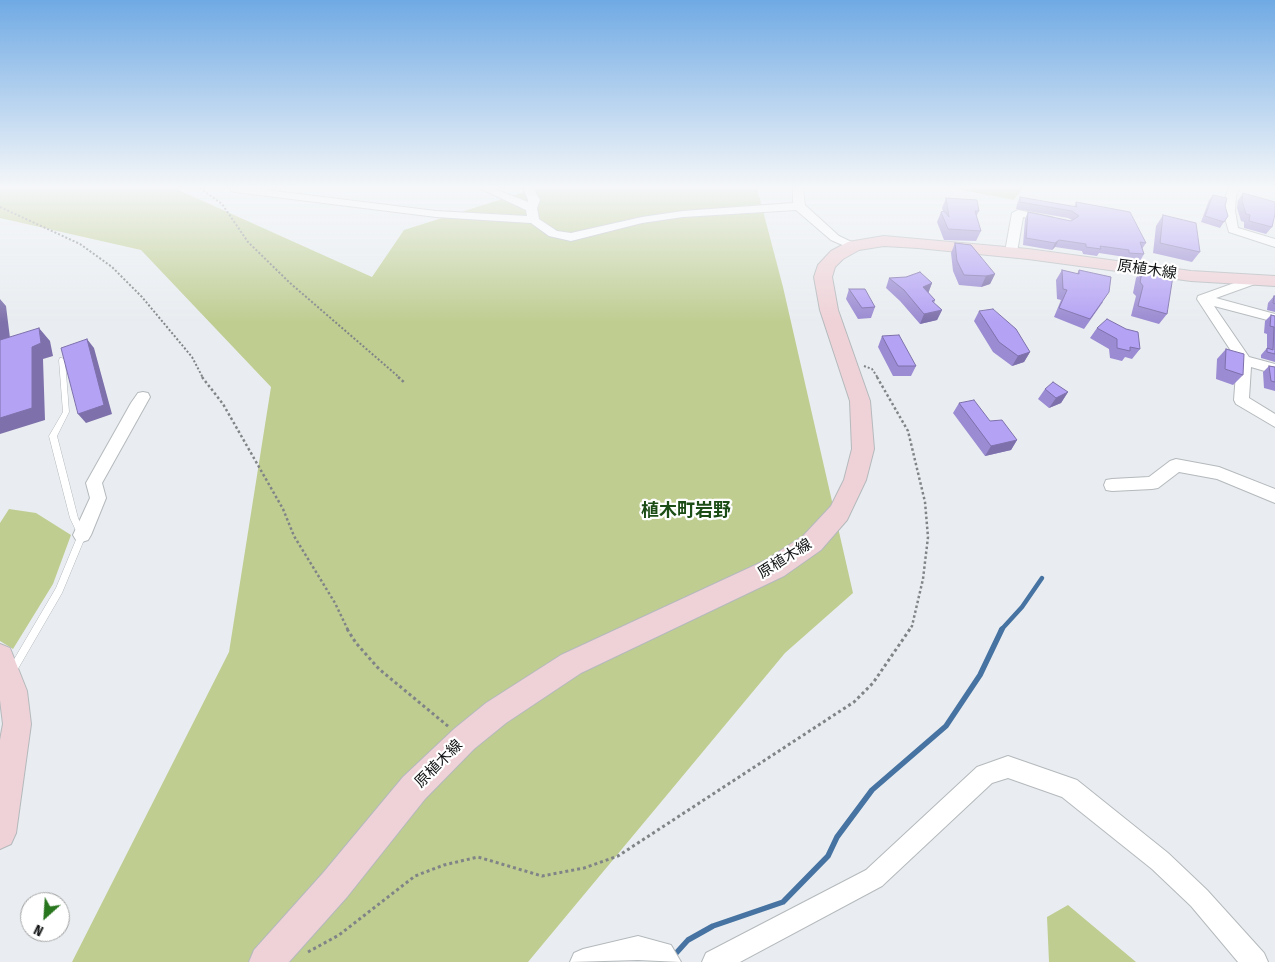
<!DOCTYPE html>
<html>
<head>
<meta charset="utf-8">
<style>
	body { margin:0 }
	#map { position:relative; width:1275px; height:962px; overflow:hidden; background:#e9edf1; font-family:"Fira Sans Condensed",sans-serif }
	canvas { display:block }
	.north { position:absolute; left:20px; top:892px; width:50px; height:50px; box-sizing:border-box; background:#fff; border:1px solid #a0a1a1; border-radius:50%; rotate:206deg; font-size:14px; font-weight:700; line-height:20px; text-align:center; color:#111314 }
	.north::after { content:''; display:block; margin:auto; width:18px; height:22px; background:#27751d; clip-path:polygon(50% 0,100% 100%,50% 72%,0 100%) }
</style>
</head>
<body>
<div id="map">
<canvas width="1275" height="962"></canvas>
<div class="north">N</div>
</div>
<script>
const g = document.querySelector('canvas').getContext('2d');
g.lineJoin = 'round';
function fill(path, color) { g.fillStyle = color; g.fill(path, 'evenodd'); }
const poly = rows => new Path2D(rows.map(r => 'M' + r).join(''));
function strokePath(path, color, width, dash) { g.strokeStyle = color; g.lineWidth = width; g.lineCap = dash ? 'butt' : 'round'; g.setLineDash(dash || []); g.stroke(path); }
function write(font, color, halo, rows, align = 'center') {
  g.font = font + ' "Fira Sans Condensed","Noto Sans JP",sans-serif'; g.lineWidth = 4.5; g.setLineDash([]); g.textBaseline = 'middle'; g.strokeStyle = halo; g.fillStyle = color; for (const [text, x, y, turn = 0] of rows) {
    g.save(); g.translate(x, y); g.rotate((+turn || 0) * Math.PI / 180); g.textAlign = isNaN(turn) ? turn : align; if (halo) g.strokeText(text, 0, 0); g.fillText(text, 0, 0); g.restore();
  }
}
fill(poly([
	[0,188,174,188,372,277,404,230,537,188,757,188,783,287,853,593,785,653,528,962,72,962,229,652,271,387,141,250,0,218],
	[951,188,1023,188,1014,200],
	[9,509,36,513,71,535,53,584,13,649,0,641,0,523],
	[1068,905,1136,962,1049,962,1047,917]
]), '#bfcd91');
strokePath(poly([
	[1001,630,1022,607,1042,578]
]), '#4673a1', 4.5);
strokePath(poly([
	[668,962,688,940,713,926,783,902,828,856,837,837,872,790,946,726,980,675,1002,629]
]), '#4673a1', 5.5);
const lane = poly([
	[60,358,62,358,65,360,69,412,57,436,78,518,86,535,62,593,15,674,12,675,9,674,7,671,9,668,56,588,78,535,70,518,49,436,63,412,59,360,60,358]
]);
const street = poly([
	[231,188,250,188,436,211,527,216,526,210,479,188,492,188,528,202,528,200,523,188,533,188,540,200,537,208,539,219,557,231,571,233,642,217,683,211,793,203,793,188,803,188,805,205,839,236,860,246,854,250,831,240,796,210,683,217,642,223,571,241,549,236,531,223,436,217,235,192,231,191,231,188],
	[1230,188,1240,188,1236,195,1235,211,1238,228,1275,239,1275,247,1229,232,1223,211,1226,195,1230,188],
	[1018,210,1052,217,1054,219,1048,222,1023,217,1017,252,1011,256,1005,252,1012,213,1018,210],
	[1251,277,1255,278,1257,281,1255,284,1216,298,1275,314,1275,322,1214,306,1249,357,1275,364,1275,374,1251,367,1249,398,1275,414,1275,427,1236,404,1234,400,1237,360,1197,299,1198,296,1251,277],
	[143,392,148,393,150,397,102,483,106,498,91,535,88,540,82,542,76,540,73,535,90,498,86,483,131,403,138,393,143,392],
	[1176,459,1219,467,1275,489,1275,503,1217,479,1179,472,1158,488,1152,489,1112,491,1106,490,1104,485,1106,480,1112,479,1149,477,1170,461,1176,459],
	[1008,756,1077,780,1168,853,1207,890,1264,953,1268,962,1238,962,1191,906,1152,869,1062,797,1008,778,992,783,882,886,740,962,702,962,706,953,866,870,977,767,1008,756],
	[638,936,671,945,681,962,638,960,570,962,574,953,583,949,638,936]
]);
const secondary = poly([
	[884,236,1028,249,1191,271,1275,276,1275,286,1191,281,1028,259,918,248,884,246,859,250,843,259,835,267,832,277,838,310,870,401,874,449,866,480,847,520,821,550,784,576,581,673,506,723,474,749,425,799,347,897,289,962,249,962,254,950,323,873,403,777,454,729,486,703,561,655,766,560,803,536,831,506,844,480,852,449,850,401,820,310,814,277,818,265,831,251,848,242,884,236],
	[0,644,10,648,27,691,31,724,16,833,11,844,0,849,0,740,3,724,0,700,0,644]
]);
strokePath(lane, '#b4b9bc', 1);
strokePath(street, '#b4b9bc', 2);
strokePath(secondary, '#b4b9bc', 2);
strokePath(poly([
	[200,188,222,204,248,242,290,283,400,378],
	[0,207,80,244,112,267,142,297,192,357,203,378],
	[864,366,872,369,878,378]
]), '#818486', 2, [2, 2]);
strokePath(poly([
	[202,377,223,404,283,509,294,536,335,603,348,630],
	[398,377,405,383],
	[877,377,908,431,925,502,928,537,923,579,912,626,909,630]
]), '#818486', 2.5, [2.5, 2.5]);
strokePath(poly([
	[347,629,356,643,379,669,449,727],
	[308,952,339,935,415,876,444,865,478,857,542,876,584,868,618,856,854,702,873,683,910,629]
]), '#818486', 3, [3, 3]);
fill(lane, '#fff');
fill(street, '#fff');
fill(secondary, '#efd2d7');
fill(poly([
	[1243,193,1272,227,1266,234,1244,228,1244,222,1241,221,1237,208,1238,200],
	[1213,195,1225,206,1224,222,1220,228,1201,222,1209,200],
	[1020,197,1074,207,1076,202,1146,243,1142,249,1144,254,1140,261,1125,260,1125,257,1099,253,1097,256,1083,254,1082,251,1055,247,1052,250,1023,245,1025,219,1028,212,1071,221,1072,220,1068,218,1016,209,1017,204],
	[946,198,979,211,976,217,981,231,976,241,944,240,937,222,941,212,943,211,942,208],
	[1163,215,1200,252,1192,262,1153,253,1156,226],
	[955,243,995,274,990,284,981,287,959,285,953,271,951,253],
	[1143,268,1167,314,1159,324,1131,316,1136,296,1133,293,1136,278],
	[1062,270,1077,274,1079,270,1103,302,1084,329,1054,317,1061,300,1057,299,1056,280],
	[889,278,932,283,928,292,935,300,934,303,942,310,937,320,920,324,900,301,886,288],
	[849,289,875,307,871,318,858,319,846,299],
	[1274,296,1275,296,1275,312,1267,310,1268,303],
	[979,311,1030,352,1024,362,1012,366,993,352,974,321],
	[1271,315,1275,316,1275,362,1261,358,1261,355,1267,348,1267,334,1264,333,1265,321],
	[1097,328,1140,349,1132,359,1125,357,1122,361,1110,358,1109,349,1090,338],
	[882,336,916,366,911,376,893,376,878,347],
	[1226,349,1243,375,1233,385,1216,379,1217,359],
	[1269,366,1275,367,1275,391,1264,388,1263,372],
	[1045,389,1068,392,1061,403,1049,408,1038,399],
	[959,403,990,421,1017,440,1011,450,985,456,953,413]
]), '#9b8bd2');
fill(poly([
	[1059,240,1055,247,1052,250,1055,243],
	[995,274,990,284,981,287,986,276],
	[932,283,928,294,923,287],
	[0,299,6,306,11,346,0,349],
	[942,310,937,320,920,324,924,314],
	[39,328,50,341,53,356,43,359,45,420,0,434,0,418],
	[87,339,94,348,112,414,86,423,78,414],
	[1030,352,1024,362,1012,366,1018,356],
	[1068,392,1061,403,1049,408,1056,398],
	[1017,440,1011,450,985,456,991,446]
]), '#7e71ab');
const building = poly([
	[1243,193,1275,202,1275,214,1272,227,1249,221,1250,215,1246,214,1242,201,1243,193],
	[1213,195,1227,198,1225,206,1228,216,1224,222,1205,216,1213,195],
	[1020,197,1077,207,1076,202,1130,212,1146,243,1140,242,1144,254,1129,253,1129,250,1100,246,1101,249,1086,247,1086,244,1059,240,1055,243,1026,238,1028,212,1071,221,1079,216,1072,211,1020,202,1020,197],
	[946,198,977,200,979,211,975,211,981,231,948,229,941,212,944,211,949,217,946,198],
	[1163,215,1196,223,1200,252,1160,243,1163,215],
	[955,243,971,245,995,274,986,276,964,275,957,261,955,243],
	[1143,268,1173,276,1167,314,1138,306,1143,286,1140,282,1143,268],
	[1062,270,1079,274,1079,270,1111,277,1109,292,1090,319,1059,308,1067,290,1063,289,1062,270],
	[920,272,932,283,923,287,935,300,932,301,942,310,924,314,904,290,889,278,906,277,920,272],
	[849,289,865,289,875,307,862,308,849,289],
	[1274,296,1275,296,1275,304,1273,303,1274,296],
	[993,309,1016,329,1030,352,1018,356,999,342,979,311,993,309],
	[1271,315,1275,316,1275,354,1267,352,1267,348,1273,350,1274,327,1270,326,1271,315],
	[1107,319,1126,329,1138,332,1140,349,1130,347,1130,351,1117,348,1117,339,1097,328,1107,319],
	[39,328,41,343,32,347,32,408,0,418,0,340,39,328],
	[899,335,916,366,898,366,882,336,899,335],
	[87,339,104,405,78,414,61,348,87,339],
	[1226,349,1244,354,1243,375,1225,369,1226,349],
	[1269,366,1275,367,1275,382,1271,381,1269,366],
	[1053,382,1068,392,1056,398,1045,389,1053,382],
	[974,400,990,421,1002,420,1017,440,991,446,959,403,974,400]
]);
fill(building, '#b4a2f4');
strokePath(building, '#7e71ab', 1);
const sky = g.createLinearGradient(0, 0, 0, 322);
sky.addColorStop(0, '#70aae4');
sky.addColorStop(0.58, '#f5f7f9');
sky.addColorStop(1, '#f5f7f900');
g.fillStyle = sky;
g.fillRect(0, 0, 1275, 322);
write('15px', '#111314', '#fff', [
	["原植木線",1147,270,8],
	["原植木線",785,559,-32],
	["原植木線",439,764,-45]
]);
write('bold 18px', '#1d4d16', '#fff', [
	["植木町岩野",686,511]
]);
</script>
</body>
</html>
